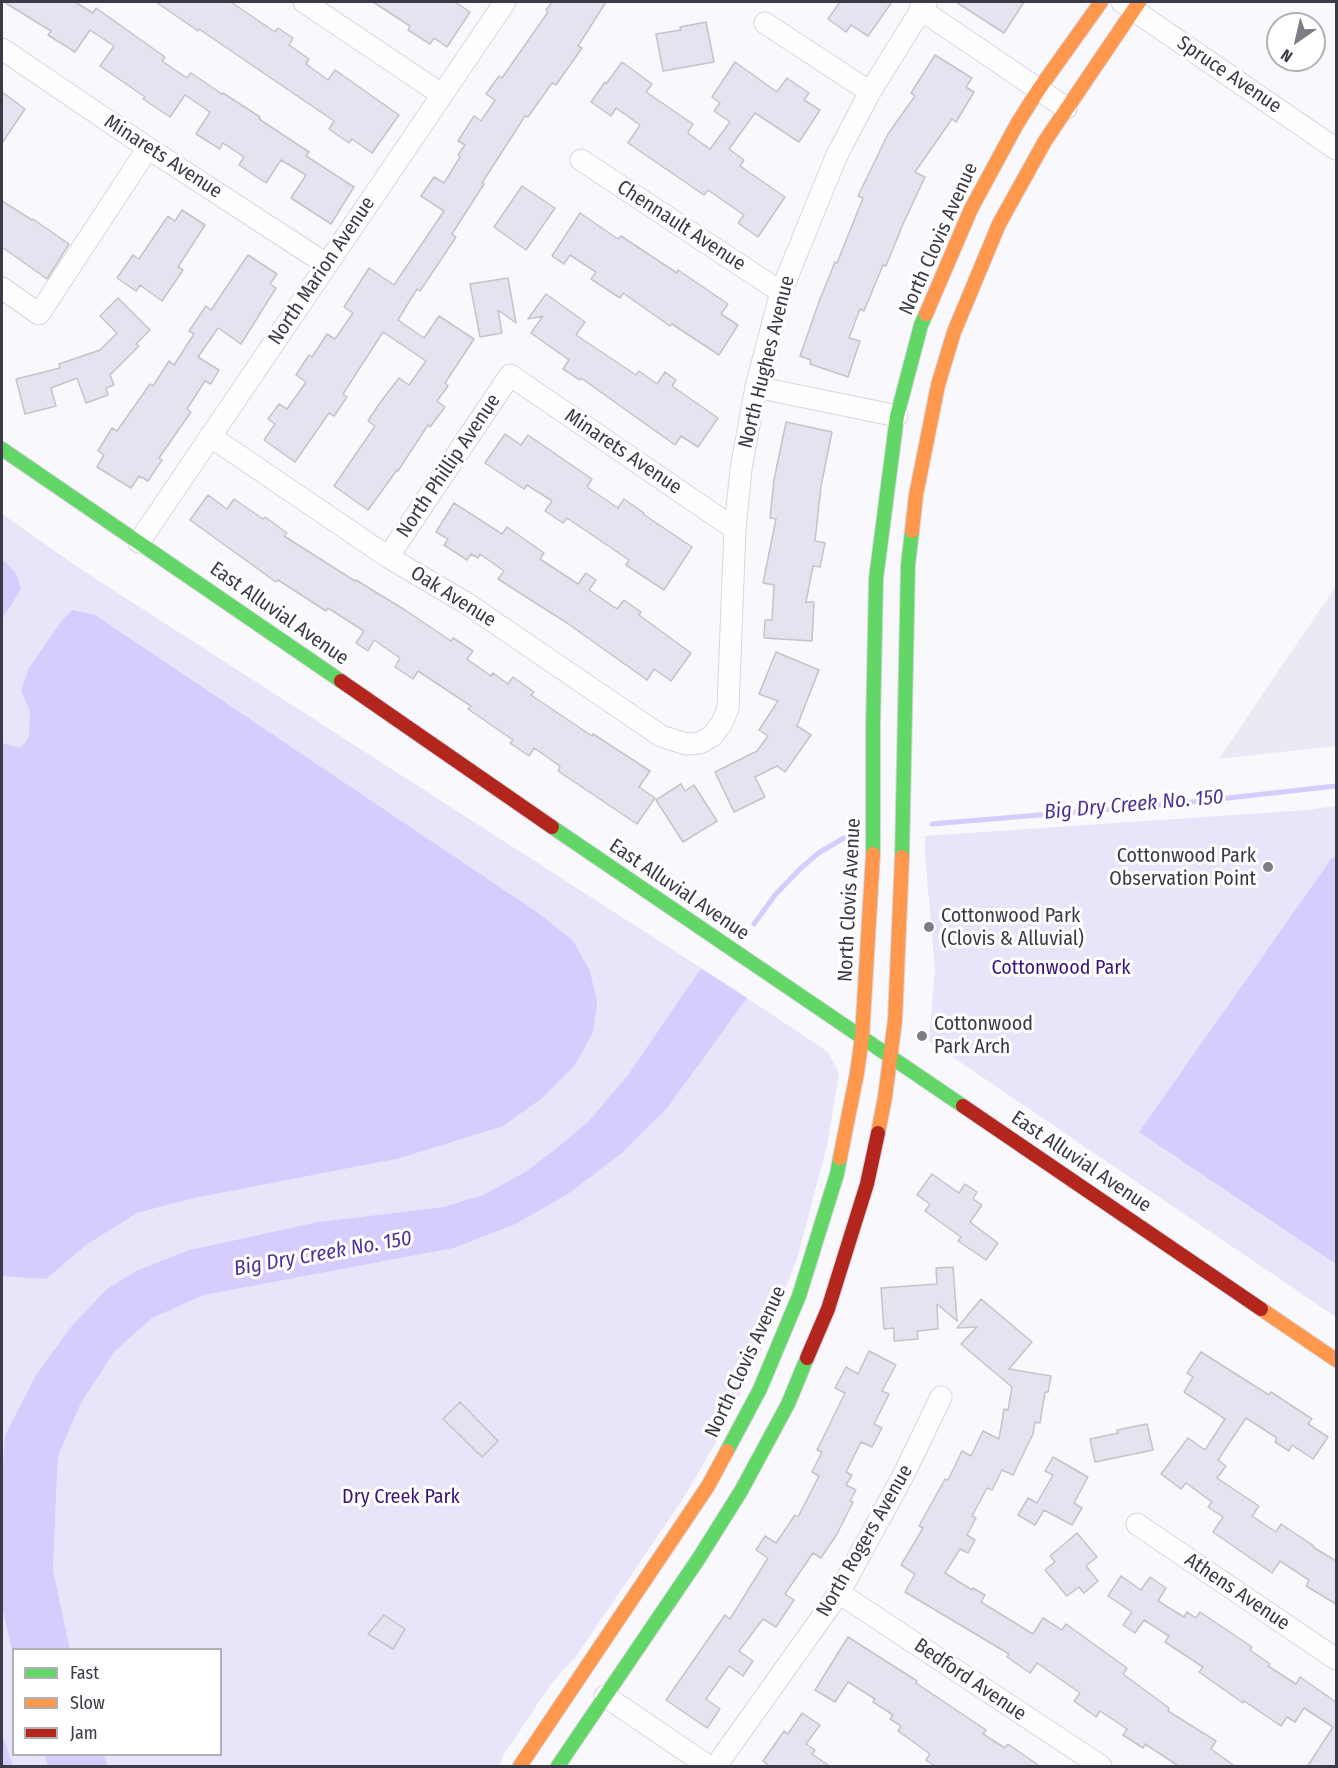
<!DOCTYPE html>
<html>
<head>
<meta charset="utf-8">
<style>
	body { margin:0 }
	#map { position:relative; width:1338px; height:1768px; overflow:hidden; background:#f9f8fc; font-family:"Fira Sans Condensed",sans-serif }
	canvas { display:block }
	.frame { position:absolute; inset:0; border:3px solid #3c3a47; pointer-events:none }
	.legend { position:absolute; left:12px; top:1648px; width:210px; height:108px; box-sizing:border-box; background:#fff; border:2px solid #b1b0b5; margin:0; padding:8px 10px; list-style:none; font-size:18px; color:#3c3a47 }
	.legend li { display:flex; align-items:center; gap:12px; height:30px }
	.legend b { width:30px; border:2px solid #b1b0b5 }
	.north { position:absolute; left:1266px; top:12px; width:60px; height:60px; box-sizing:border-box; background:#fff; border:2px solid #b1b0b5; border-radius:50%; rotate:214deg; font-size:16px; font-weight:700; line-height:24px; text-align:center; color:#3c3a47 }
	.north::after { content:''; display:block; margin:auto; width:21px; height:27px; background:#7e7c86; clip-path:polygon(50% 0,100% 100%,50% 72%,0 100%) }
</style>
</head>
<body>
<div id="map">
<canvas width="1338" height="1768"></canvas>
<div class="frame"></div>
<ul class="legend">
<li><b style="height:8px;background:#63d668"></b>Fast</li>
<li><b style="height:8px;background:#ff974d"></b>Slow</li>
<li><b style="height:8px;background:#b3261e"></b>Jam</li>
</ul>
<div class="north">N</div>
</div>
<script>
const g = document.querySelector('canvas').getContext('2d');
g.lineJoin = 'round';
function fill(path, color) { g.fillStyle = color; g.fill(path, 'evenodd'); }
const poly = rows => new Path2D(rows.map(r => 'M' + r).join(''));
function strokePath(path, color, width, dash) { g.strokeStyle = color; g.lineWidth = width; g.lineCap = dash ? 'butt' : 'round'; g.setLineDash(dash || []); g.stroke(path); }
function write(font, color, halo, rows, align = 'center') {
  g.font = font + ' "Fira Sans Condensed",sans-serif'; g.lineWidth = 6; g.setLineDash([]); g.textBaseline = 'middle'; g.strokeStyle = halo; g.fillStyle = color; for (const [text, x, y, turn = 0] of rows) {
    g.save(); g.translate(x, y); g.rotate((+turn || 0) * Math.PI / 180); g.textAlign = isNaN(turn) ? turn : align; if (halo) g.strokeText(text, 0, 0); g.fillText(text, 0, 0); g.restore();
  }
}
fill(poly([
	[1336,586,1336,746,1219,759]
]), '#ebeaf4');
fill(poly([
	[2,514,85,572,701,968,628,1075,588,1122,553,1151,525,1172,483,1195,443,1207,318,1222,189,1250,138,1270,2,1476],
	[1336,806,1336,1317,929,1041,935,969,925,855,925,836,1307,810],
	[747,998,828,1052,839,1073,827,1145,797,1259,761,1351,718,1439,682,1500,577,1655,550,1685,503,1756,499,1766,108,1766,104,1755,220,1754,220,1650,70,1649,53,1570,58,1456,81,1403,114,1352,152,1318,204,1295,454,1248,516,1224,568,1194,668,1107],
	[2,1607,13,1655,14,1754,44,1755,48,1766,2,1766]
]), '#e8e4f9');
fill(poly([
	[2,559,16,573,21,589,2,619],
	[72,610,95,615,538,913,573,941,590,971,597,1003,593,1032,575,1065,542,1098,503,1126,400,1158,189,1199,137,1213,86,1245,46,1279,2,1276,2,743,21,748,29,737,30,711,21,691,29,668,61,622],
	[1332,858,1336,858,1336,1264,1139,1132],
	[701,968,747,998,668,1107,622,1153,568,1194,516,1224,454,1248,204,1295,152,1318,114,1352,81,1403,58,1456,53,1570,70,1649,14,1650,13,1655,2,1607,2,1476,5,1436,35,1377,71,1327,107,1289,138,1270,189,1250,318,1222,443,1207,483,1195,525,1172,553,1151,588,1122,628,1075],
	[2,1734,13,1766,2,1766],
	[44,1755,104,1755,108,1766,48,1766]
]), '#d6ccfe');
strokePath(poly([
	[932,824,1183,803,1336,786],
	[754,924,775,895,801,868,820,852,844,838]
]), '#d6ccfe', 5);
const building = poly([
	[4,2,75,2,93,13,96,8,165,57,162,61,187,78,191,73,222,94,223,93,260,117,259,119,309,152,306,156,354,187,331,224,291,198,306,175,281,160,266,183,239,165,244,157,223,143,220,149,196,134,210,112,185,95,170,117,143,99,145,97,100,66,114,46,90,30,75,52,48,35,51,31,4,2],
	[156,2,231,2,275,32,278,28,293,38,289,45,309,59,306,64,328,80,335,70,399,115,372,153,352,139,349,143,329,129,334,121,199,29,198,31,156,2],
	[373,2,455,2,470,12,447,47,434,38,430,44,408,30,410,26,373,2],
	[552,2,606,2,578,46,582,48,556,85,552,83,528,117,525,116,482,183,484,184,452,234,456,237,420,291,417,289,398,320,424,338,439,316,474,339,445,383,448,386,437,401,445,407,430,427,428,425,398,471,397,470,368,510,334,486,375,426,368,421,379,404,399,378,409,385,426,361,383,332,343,394,347,397,334,416,329,413,295,462,264,440,275,424,268,419,279,404,287,409,306,382,296,375,309,355,312,357,327,334,335,339,353,313,344,307,369,268,394,285,444,211,421,196,434,177,444,183,460,157,458,155,465,145,458,141,474,116,481,121,495,100,486,94,499,76,502,78,548,12,546,10,552,2],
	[840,2,892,2,868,36,851,25,846,32,828,19,840,2],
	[956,2,1024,2,1004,33,956,2],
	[706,22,714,62,663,71,656,34,681,30,680,27,706,22],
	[935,55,972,78,966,87,974,92,956,122,952,119,915,172,925,177,903,224,886,266,883,265,864,311,860,309,849,338,860,341,848,377,810,364,811,360,800,356,820,299,835,262,837,263,863,198,858,196,888,134,915,96,911,93,935,55],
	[622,62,652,84,646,92,693,124,688,132,689,134,710,149,730,122,714,111,720,103,712,97,735,62,777,92,787,78,809,93,804,100,820,110,799,142,755,113,729,149,744,160,740,166,785,197,758,237,738,223,744,215,708,190,704,195,628,143,640,125,616,108,611,116,591,102,605,82,606,84,622,62],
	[2,92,25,109,2,143,2,92],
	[522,186,555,208,526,250,494,227,522,186],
	[2,201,32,220,33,219,69,244,47,279,2,247,2,201],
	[182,210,205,225,178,267,183,270,162,301,140,285,136,291,117,278,133,255,139,259,168,216,175,221,182,210],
	[580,213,618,239,621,236,677,273,678,270,728,304,721,314,738,325,719,355,672,324,670,326,623,293,620,298,591,279,596,272,570,255,564,264,552,256,580,213],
	[248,255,277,274,270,284,276,288,241,344,218,328,198,357,219,370,211,384,205,381,187,409,191,412,159,458,162,460,148,481,139,476,131,488,97,467,104,455,98,451,112,428,117,431,150,384,153,386,169,361,174,365,194,334,189,331,206,306,211,310,248,255],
	[508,278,516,323,498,310,502,333,480,337,470,284,508,278],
	[546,294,585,322,576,335,636,375,639,371,657,384,665,372,676,380,672,386,718,418,698,447,681,436,675,445,581,378,580,380,563,369,569,360,531,333,543,316,528,319,546,294],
	[118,298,150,330,136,344,139,346,110,375,114,385,106,388,108,395,86,403,77,378,51,388,56,406,25,414,16,379,60,368,59,364,100,350,117,333,100,316,118,298],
	[786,422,832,432,821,486,815,541,825,543,820,567,813,566,806,602,814,602,812,641,764,638,765,620,772,620,774,585,763,583,776,519,770,518,774,480,786,422],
	[505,434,521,445,528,435,592,479,587,487,618,508,624,499,644,513,643,514,692,547,664,590,626,565,629,560,567,518,563,523,545,511,552,501,527,485,524,489,485,463,505,434],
	[208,495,227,509,234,499,263,519,265,517,287,533,284,536,355,581,356,580,405,610,451,641,453,638,473,651,467,659,491,676,493,673,508,684,513,677,534,692,531,695,592,736,593,734,650,771,639,787,655,798,637,824,558,771,560,766,534,748,529,756,510,743,513,740,468,709,471,706,418,671,413,679,395,667,400,658,374,640,368,651,356,643,364,631,328,608,326,611,278,580,276,582,190,520,208,495],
	[454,503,502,534,507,527,544,553,540,559,578,584,586,573,596,580,589,590,617,609,624,600,641,612,639,615,691,653,671,681,654,669,647,680,567,623,498,579,504,571,480,554,478,558,471,554,467,560,444,545,448,539,436,532,454,503],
	[776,652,819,670,797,726,811,735,785,772,777,766,755,777,765,797,734,812,715,772,757,751,768,736,759,730,778,701,759,694,776,652],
	[681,784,685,791,694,785,717,821,683,842,656,800,681,784],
	[932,1174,959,1193,965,1184,977,1192,973,1199,982,1205,970,1222,998,1243,986,1260,958,1241,961,1237,925,1211,930,1204,917,1195,932,1174],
	[953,1267,957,1321,937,1304,938,1329,917,1331,918,1339,894,1341,894,1328,884,1329,881,1288,937,1284,936,1268,953,1267],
	[981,1299,1032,1342,1009,1369,1051,1376,1048,1392,1045,1392,1040,1423,1035,1422,1033,1434,1013,1475,1002,1470,992,1490,987,1488,972,1516,976,1518,967,1535,975,1540,968,1553,960,1549,945,1573,972,1590,973,1588,985,1595,981,1602,1033,1634,1043,1618,1062,1630,1066,1624,1127,1668,1123,1674,1169,1708,1168,1711,1216,1741,1211,1749,1236,1767,1180,1767,1145,1744,1143,1748,1123,1735,1127,1729,1100,1711,1096,1717,1074,1701,1080,1693,1037,1663,1030,1673,1007,1657,1009,1654,905,1592,915,1574,901,1565,923,1528,919,1526,945,1479,948,1480,962,1451,971,1456,983,1431,999,1439,1004,1409,1008,1410,1012,1387,961,1344,977,1327,957,1328,981,1299],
	[869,1351,896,1365,882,1391,889,1394,874,1424,882,1428,872,1447,861,1442,846,1472,852,1475,846,1485,856,1490,850,1501,853,1502,837,1534,821,1558,813,1553,785,1594,794,1600,776,1627,763,1619,739,1651,753,1661,743,1676,729,1666,706,1699,720,1709,707,1728,666,1700,725,1615,730,1619,768,1558,756,1550,765,1536,776,1543,795,1515,798,1517,819,1476,812,1472,822,1452,817,1450,845,1393,835,1388,846,1367,858,1374,869,1351],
	[1201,1352,1269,1395,1271,1392,1312,1419,1308,1424,1328,1437,1313,1459,1292,1445,1289,1451,1275,1442,1277,1438,1246,1418,1218,1460,1226,1466,1217,1478,1259,1506,1252,1516,1276,1532,1281,1524,1314,1546,1313,1547,1336,1561,1336,1604,1306,1586,1309,1580,1280,1561,1272,1573,1213,1532,1223,1517,1208,1507,1212,1502,1186,1483,1181,1489,1161,1474,1188,1438,1205,1450,1225,1419,1184,1392,1193,1377,1187,1373,1201,1352],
	[460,1402,498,1441,482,1457,443,1419,460,1402],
	[1147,1424,1153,1450,1095,1462,1090,1439,1118,1433,1117,1430,1147,1424],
	[1053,1457,1088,1477,1074,1503,1082,1508,1072,1525,1044,1510,1035,1525,1018,1515,1028,1498,1037,1503,1053,1475,1045,1471,1053,1457],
	[1077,1533,1097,1557,1086,1566,1098,1581,1084,1593,1079,1587,1067,1596,1045,1570,1055,1562,1050,1556,1077,1533],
	[1121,1576,1141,1590,1150,1577,1166,1588,1158,1601,1184,1617,1187,1612,1196,1618,1200,1612,1252,1647,1250,1650,1270,1664,1268,1666,1296,1684,1300,1677,1336,1702,1336,1767,1307,1767,1333,1727,1304,1708,1295,1722,1287,1717,1281,1726,1244,1701,1243,1703,1199,1672,1203,1667,1165,1642,1169,1636,1144,1620,1135,1633,1123,1625,1132,1612,1108,1596,1121,1576],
	[384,1615,405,1629,393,1649,368,1634,384,1615],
	[848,1637,917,1681,916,1683,986,1730,983,1734,1005,1748,1008,1744,1041,1767,936,1767,926,1760,930,1754,898,1731,901,1726,890,1719,893,1715,873,1702,875,1699,848,1682,835,1702,815,1690,848,1637],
	[802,1713,820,1725,806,1744,815,1750,812,1754,831,1767,770,1767,763,1761,784,1731,788,1734,802,1713]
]);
fill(building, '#e5e3ef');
strokePath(building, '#c5c3ca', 1.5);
const street = poly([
	[304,2,441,94],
	[1122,2,1336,149],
	[920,9,1066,108],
	[765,23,870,92],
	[2,49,148,148,326,264],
	[581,160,781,292],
	[2,288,39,314,148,148],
	[756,387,897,416],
	[210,436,388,557,466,603,661,736,686,744,700,743,712,736,722,723,728,708,735,529,741,469,756,387,781,292,836,157,870,92,926,2],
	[139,542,505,2],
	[388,557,510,375,735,529],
	[1137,1524,1336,1659],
	[839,1593,1101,1766],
	[605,1696,708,1766],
	[716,1766,839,1593,904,1474,941,1397]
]);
const fast = poly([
	[2,449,341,681],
	[552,827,963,1106],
	[873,854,873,727,876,579,897,416,921,325,926,314],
	[902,857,908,565,912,531],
	[727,1451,760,1389,799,1296,837,1174,840,1158],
	[558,1766,699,1558,741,1491,788,1404,807,1358]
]);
const slow = poly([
	[926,314,971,209,1017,124,1039,89,1101,2],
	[912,531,916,495,938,385,954,332,999,224,1045,141,1139,2],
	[878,1133,885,1097,895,1020,902,857],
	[840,1158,857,1073,862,1037,873,854],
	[1261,1309,1336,1360],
	[520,1766,708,1486,727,1451]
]);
const jam = poly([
	[341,681,552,827],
	[963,1106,1261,1309],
	[807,1358,828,1309,867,1184,878,1133]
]);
strokePath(street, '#d7d6de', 23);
strokePath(fast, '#d7d6de', 16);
strokePath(slow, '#d7d6de', 16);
strokePath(jam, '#d7d6de', 16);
strokePath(street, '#fefeff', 21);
strokePath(fast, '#63d668', 14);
strokePath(slow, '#ff974d', 14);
strokePath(jam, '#b3261e', 14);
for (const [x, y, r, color] of [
	[1268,867,6,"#7e7c86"],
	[929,927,6,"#7e7c86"],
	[922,1036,6,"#7e7c86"]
]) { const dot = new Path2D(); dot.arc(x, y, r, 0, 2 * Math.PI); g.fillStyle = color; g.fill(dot); strokePath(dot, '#fff', 2); }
write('20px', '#3c3a47', '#fff', [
	["Spruce Avenue",1229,75,34],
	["Minarets Avenue",163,157,33],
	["Chennault Avenue",681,226,33],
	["North Clovis Avenue",939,239,-66],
	["North Marion Avenue",322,271,-56],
	["North Hughes Avenue",767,362,-76],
	["Minarets Avenue",623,452,34],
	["North Phillip Avenue",449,466,-56],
	["Oak Avenue",453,597,32],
	["East Alluvial Avenue",279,614,35],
	["East Alluvial Avenue",679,890,34],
	["North Clovis Avenue",850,900,-87],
	["East Alluvial Avenue",1081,1162,34],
	["North Clovis Avenue",746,1362,-65],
	["North Rogers Avenue",865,1541,-60],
	["Athens Avenue",1237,1592,34],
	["Bedford Avenue",970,1680,34]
]);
write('20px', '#3c3a47', '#fff', [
	["Cottonwood Park",1256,856,"right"],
	["Observation Point",1256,879,"right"],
	["Cottonwood Park",941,916],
	["(Clovis & Alluvial)",941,939],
	["Cottonwood",934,1024],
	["Park Arch",934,1047]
], 'left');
write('20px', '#3a1578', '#fff', [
	["Cottonwood Park",1061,968],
	["Dry Creek Park",401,1497]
]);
write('italic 21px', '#513294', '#fff', [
	["Big Dry Creek No. 150",1134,805,-5],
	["Big Dry Creek No. 150",323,1254,-10]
]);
</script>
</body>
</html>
